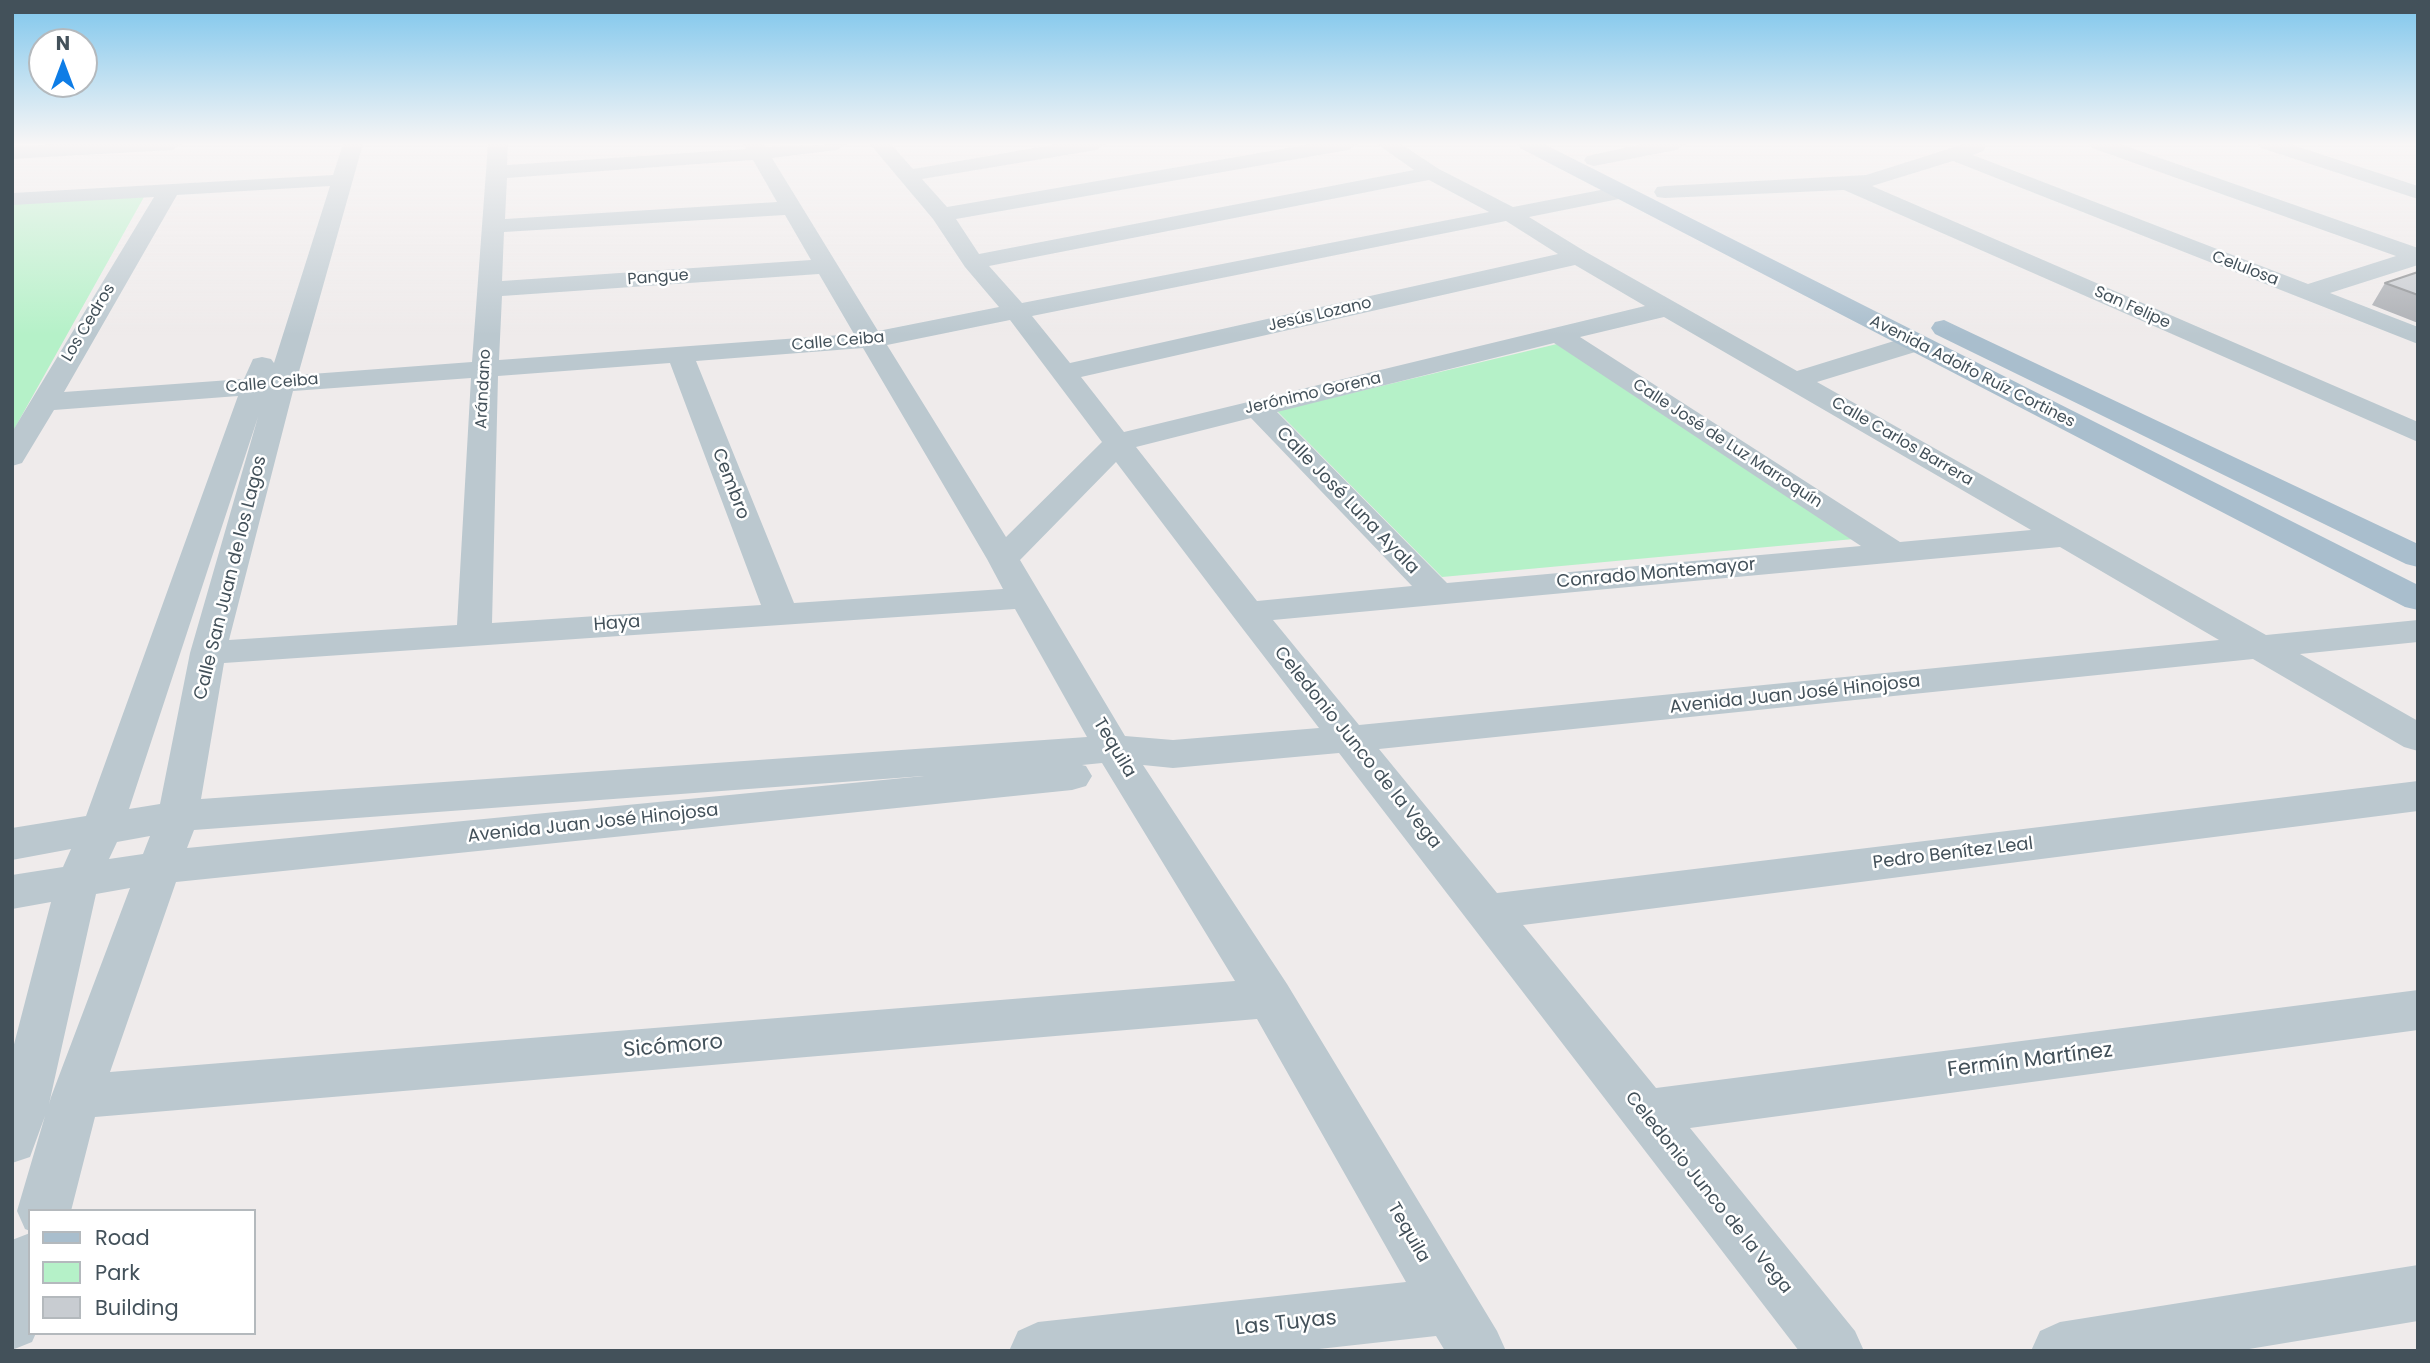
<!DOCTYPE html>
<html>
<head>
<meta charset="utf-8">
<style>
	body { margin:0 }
	#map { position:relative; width:2430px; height:1363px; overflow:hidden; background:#efebeb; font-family:Poppins,sans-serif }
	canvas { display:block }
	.frame { position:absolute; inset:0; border:14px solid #43515a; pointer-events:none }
	.legend { position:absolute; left:28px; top:1209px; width:228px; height:126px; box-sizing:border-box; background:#fff; border:2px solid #b4b9bd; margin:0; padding:9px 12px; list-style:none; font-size:21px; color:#43515a }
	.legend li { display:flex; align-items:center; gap:14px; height:35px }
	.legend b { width:35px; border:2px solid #b4b9bd }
	.north { position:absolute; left:28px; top:28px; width:70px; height:70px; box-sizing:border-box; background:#fff; border:2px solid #b4b9bd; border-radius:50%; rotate:0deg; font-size:19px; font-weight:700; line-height:28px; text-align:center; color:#43515a }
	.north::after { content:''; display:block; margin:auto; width:24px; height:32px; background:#0e7de6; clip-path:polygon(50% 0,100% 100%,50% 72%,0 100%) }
</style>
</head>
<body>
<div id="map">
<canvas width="2430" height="1363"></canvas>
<div class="frame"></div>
<ul class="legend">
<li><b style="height:9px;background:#a9becd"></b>Road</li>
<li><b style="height:19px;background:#b5f1c8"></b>Park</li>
<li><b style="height:19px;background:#c8ccd1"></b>Building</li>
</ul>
<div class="north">N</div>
</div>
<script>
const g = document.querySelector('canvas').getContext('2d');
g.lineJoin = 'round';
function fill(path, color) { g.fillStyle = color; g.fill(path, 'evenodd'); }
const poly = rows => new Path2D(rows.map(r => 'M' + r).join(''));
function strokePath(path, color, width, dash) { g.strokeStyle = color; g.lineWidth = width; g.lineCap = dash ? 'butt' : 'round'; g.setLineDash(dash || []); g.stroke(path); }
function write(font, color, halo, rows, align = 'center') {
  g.font = font + ' Poppins,sans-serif'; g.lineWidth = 5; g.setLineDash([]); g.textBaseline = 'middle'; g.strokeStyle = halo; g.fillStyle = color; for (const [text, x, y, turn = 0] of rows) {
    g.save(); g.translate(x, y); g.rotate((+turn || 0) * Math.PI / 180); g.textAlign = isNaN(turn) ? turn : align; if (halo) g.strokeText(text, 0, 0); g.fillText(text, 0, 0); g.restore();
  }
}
fill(poly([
	[144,197,12,433,12,204],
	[1557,344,1854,539,1442,577,1277,411]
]), '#b5f1c8');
fill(poly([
	[57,144,182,144,172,150,12,159,12,147,57,144],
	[343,144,363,144,298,375,472,362,488,144,508,144,507,165,746,149,743,144,763,144,765,147,847,144,837,150,772,158,878,331,999,307,965,267,933,219,870,144,891,144,913,169,1057,144,1106,144,1096,150,922,179,947,207,1311,144,1358,144,1348,150,956,219,979,254,1414,170,1377,144,1401,144,1439,169,1513,207,1621,186,1629,187,1632,192,1629,197,1529,217,1586,252,1797,371,1907,337,1916,335,1925,337,1929,343,1925,349,1817,382,2266,635,2418,620,2418,642,2300,654,2418,721,2418,751,2404,747,2253,659,1379,749,1497,893,2418,781,2418,811,1523,925,1656,1088,2418,990,2418,1030,1690,1128,1855,1331,1864,1351,1799,1351,1339,753,1173,768,1143,765,1287,984,1497,1331,1506,1351,1445,1351,1436,1336,1301,1351,1009,1351,1018,1331,1038,1322,1406,1282,1257,1019,95,1117,71,1211,30,1211,30,1231,25,1229,17,1211,45,1116,30,1157,12,1163,12,1052,51,902,12,909,12,875,63,867,71,849,12,860,12,828,86,816,238,396,54,410,22,463,12,466,12,432,154,197,12,205,12,193,333,175,343,144],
	[753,160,777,202,505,219,507,178,753,160],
	[1429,180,1489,212,1022,303,989,266,1429,180],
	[330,186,274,363,271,359,262,357,253,359,244,379,64,392,177,195,330,186],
	[785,215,811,260,502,281,504,232,785,215],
	[1506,221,1558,254,1070,363,1032,316,1506,221],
	[1575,265,1645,306,1124,432,1081,377,1575,265],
	[819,274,854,334,499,360,502,296,819,274],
	[1664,317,2031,530,1900,542,1580,337,1664,317],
	[1010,320,1102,442,1006,537,887,345,1010,320],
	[1554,343,1861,546,1447,583,1277,412,1554,343],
	[863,348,987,559,1003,589,794,603,696,361,863,348],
	[670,363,761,605,492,623,498,376,670,363],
	[471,378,457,625,229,640,293,391,471,378],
	[258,417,190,653,160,804,129,809,258,417],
	[1251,418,1412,586,1257,601,1136,447,1251,418],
	[1116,462,1236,620,1319,728,1173,740,1125,736,1020,560,1116,462],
	[2060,547,2219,640,1359,725,1273,620,2060,547],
	[1015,609,1087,737,201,799,224,663,1015,609],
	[1102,763,1235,981,110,1072,176,882,1072,790,1086,786,1092,776,1086,766,1082,765,1102,763],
	[924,776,187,848,194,830,924,776],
	[150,836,143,854,109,859,117,842,150,836],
	[130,888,51,1097,49,1104,96,894,130,888],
	[1643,144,1686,144,1676,150,1594,166,1587,164,1584,160,1587,156,1643,144],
	[1964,144,1984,144,1986,147,1983,151,1973,155,2308,284,2396,256,2092,148,2089,144,2120,144,2418,248,2418,265,2330,293,2418,327,2418,344,1953,161,1872,186,2418,422,2418,442,1844,190,1665,198,1657,197,1654,192,1657,187,1665,186,1866,175,1964,144],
	[2258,144,2290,144,2418,186,2418,199,2261,148,2258,144],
	[30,1233,30,1333,36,1333,32,1342,12,1350,12,1240,30,1233],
	[2418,1265,2418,1321,2237,1351,2031,1351,2040,1331,2060,1322,2418,1265]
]), '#bbc8cf');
fill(poly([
	[1517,144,1544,144,2418,585,2418,610,2405,607,1520,148,1517,144],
	[1944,320,2418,544,2418,567,2406,564,1935,334,1931,328,1935,322,1944,320]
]), '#a9becd');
fill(poly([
	[2418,272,2418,323,2372,305,2385,283]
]), '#acafb4');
const building = poly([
	[2418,272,2418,295,2385,283,2418,272]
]);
fill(building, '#c8ccd1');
strokePath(building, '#8c8f92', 2);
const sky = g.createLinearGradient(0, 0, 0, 335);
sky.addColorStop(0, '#7ec6ec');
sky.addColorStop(0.43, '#f8f6f6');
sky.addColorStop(1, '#f8f6f600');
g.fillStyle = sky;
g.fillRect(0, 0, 2430, 335);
write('16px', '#43515a', '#fff', [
	["Celulosa",2245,269,21],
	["Pangue",658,278,-4],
	["San Felipe",2132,308,24],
	["Jesús Lozano",1320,315,-13],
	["Los Cedros",89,323,-59],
	["Calle Ceiba",838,342,-5],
	["Avenida Adolfo Ruíz Cortines",1972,372,27],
	["Calle Ceiba",272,384,-5],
	["Arándano",484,389,-87],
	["Jerónimo Gorena",1313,394,-13],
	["Calle Carlos Barrera",1902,442,30],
	["Calle José de Luz Marroquín",1727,444,33]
]);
write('18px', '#43515a', '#fff', [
	["Cembro",730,484,69],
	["Calle José Luna Ayala",1347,501,46],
	["Conrado Montemayor",1656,574,-5],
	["Calle San Juan de los Lagos",231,578,-76],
	["Haya",617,624,-4],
	["Avenida Juan José Hinojosa",1795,695,-6],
	["Tequila",1114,748,59],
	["Celedonio Junco de la Vega",1357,748,51],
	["Avenida Juan José Hinojosa",593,824,-6],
	["Pedro Benítez Leal",1953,854,-7],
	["Celedonio Junco de la Vega",1708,1193,51],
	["Tequila",1408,1233,60]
]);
write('21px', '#43515a', '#fff', [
	["Sicómoro",673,1047,-5],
	["Fermín Martínez",2030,1061,-7],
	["Las Tuyas",1286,1324,-6]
]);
</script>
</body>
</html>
